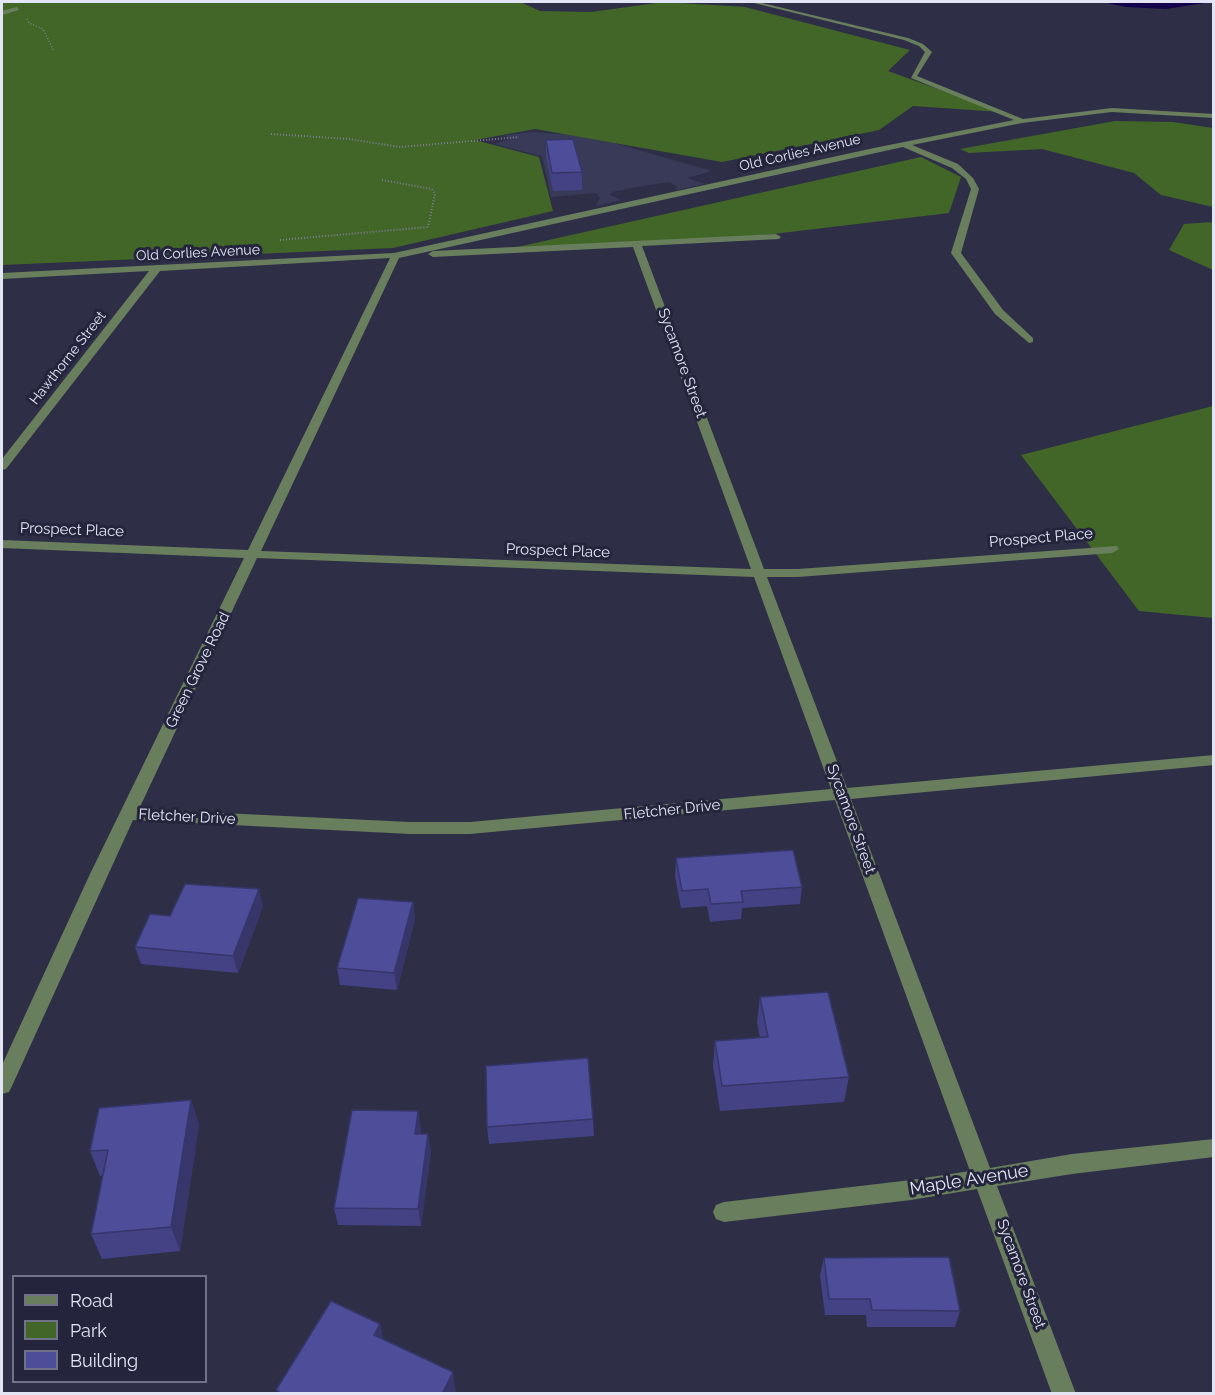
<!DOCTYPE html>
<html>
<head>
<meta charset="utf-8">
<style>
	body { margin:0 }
	#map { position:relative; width:1215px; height:1395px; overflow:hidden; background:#2e2f47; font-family:Raleway,sans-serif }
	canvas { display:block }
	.frame { position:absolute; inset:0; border:3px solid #e3e5f5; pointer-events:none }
	.legend { position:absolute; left:12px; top:1275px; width:195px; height:108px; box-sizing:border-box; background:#24253d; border:2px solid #707287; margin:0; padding:8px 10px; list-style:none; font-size:18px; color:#e3e5f5 }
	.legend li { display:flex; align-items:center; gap:12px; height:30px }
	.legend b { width:30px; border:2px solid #707287 }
</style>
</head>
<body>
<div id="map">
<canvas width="1215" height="1395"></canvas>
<div class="frame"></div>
<ul class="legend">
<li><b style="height:8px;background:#697e5d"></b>Road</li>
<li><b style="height:16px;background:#416628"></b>Park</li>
<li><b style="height:16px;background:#4d4d99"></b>Building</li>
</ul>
</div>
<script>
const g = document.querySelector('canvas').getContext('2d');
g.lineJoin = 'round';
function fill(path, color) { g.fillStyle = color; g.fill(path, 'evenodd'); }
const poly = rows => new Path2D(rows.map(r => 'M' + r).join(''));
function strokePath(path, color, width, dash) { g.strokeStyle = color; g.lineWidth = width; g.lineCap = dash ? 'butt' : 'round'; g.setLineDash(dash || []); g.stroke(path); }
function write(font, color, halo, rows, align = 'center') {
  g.font = font + ' Raleway,sans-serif'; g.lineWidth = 6; g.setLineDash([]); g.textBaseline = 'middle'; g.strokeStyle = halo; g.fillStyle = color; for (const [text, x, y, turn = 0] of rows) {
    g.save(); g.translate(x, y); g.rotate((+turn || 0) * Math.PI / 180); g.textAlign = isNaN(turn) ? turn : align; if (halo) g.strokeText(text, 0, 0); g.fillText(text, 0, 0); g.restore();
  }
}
fill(poly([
	[535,132,593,137,712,171,687,178,705,184,675,190,678,187,669,182,643,186,612,192,610,195,621,200,596,206,600,198,596,193,551,197,542,156,495,144,509,139,505,135]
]), '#383a57');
fill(poly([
	[2,2,520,2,540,11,591,12,664,2,745,7,910,50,888,71,1001,112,913,106,879,130,722,162,535,129,475,140,539,157,553,211,393,248,2,265],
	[1115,121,1173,122,1213,128,1213,207,1161,195,1134,173,1042,149,969,153,960,149],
	[921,157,961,177,949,213,748,237,513,248],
	[1213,222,1213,270,1169,250,1184,224],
	[1213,406,1213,618,1139,611,1021,455]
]), '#416628');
fill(poly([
	[1102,2,1211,2,1166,9,1126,7]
]), '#14014b');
strokePath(poly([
	[27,19,29,23,43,29,54,51]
]), '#7e7f94', 1.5, [1, 2]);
strokePath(poly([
	[271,134,349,139,400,147,519,137],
	[382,180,432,189,435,194,428,227],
	[280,240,428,227]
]), '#7e7f94', 2, [1, 2]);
fill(poly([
	[750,2,758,2,908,38,923,44,932,52,917,76,1023,119,1112,108,1214,114,1214,118,1112,112,1022,123,912,145,958,164,973,178,979,189,961,253,1003,310,1033,338,1033,342,1029,343,995,314,951,253,971,189,966,179,952,168,903,147,399,258,261,551,751,569,633,247,433,257,428,254,433,251,776,234,781,237,779,239,642,246,764,569,798,569,1117,546,1119,549,1112,553,798,577,767,577,847,788,1214,755,1214,765,851,799,990,1168,1072,1154,1214,1139,1214,1157,1072,1174,997,1186,1076,1394,1052,1394,977,1189,911,1200,724,1222,716,1219,713,1212,716,1205,724,1202,911,1180,970,1171,835,800,470,834,410,834,133,820,12,1086,9,1092,2,1094,2,1065,90,874,244,558,2,548,2,540,248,550,390,258,160,271,6,469,2,470,2,459,149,271,2,279,2,273,394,253,874,148,1014,120,911,78,925,52,919,46,904,40,750,2],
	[257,558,754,577,831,789,470,822,410,822,139,809,257,558],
	[17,7,19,10,2,15,2,11,17,7]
]), '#697e5d');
fill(poly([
	[546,140,582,172,582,190,553,191,546,157],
	[676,858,802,887,800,904,742,908,741,919,710,922,707,906,681,908,675,876],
	[413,902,415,919,397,990,340,985,337,968],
	[263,906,238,973,141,964,135,947,170,916],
	[760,997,849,1077,844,1102,720,1111,713,1066,715,1041,760,1038,757,1022],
	[191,1100,199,1125,180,1251,102,1259,91,1234,103,1175,100,1176,90,1151],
	[593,1119,594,1136,489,1144,487,1127],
	[421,1128,420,1134,431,1151,421,1226,338,1225,334,1208],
	[824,1258,960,1311,955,1327,867,1327,866,1315,825,1315,820,1275]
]), '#424284');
fill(poly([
	[259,889,263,906,238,973,233,956],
	[413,902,415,919,397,990,394,973],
	[191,1100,199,1125,180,1251,171,1227],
	[418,1111,421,1128,418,1151,415,1134],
	[428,1134,431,1151,421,1226,418,1209],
	[380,1324,385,1347,374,1335],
	[453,1372,456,1394,442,1394]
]), '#36366b');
const building = poly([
	[573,139,582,172,552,173,546,140,573,139],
	[793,850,802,887,741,891,743,902,711,904,708,889,682,891,676,858,793,850],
	[185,884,259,889,233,956,135,947,150,914,170,916,185,884],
	[358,898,413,902,394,973,337,968,358,898],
	[828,992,849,1077,722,1086,715,1041,768,1037,760,997,828,992],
	[588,1058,593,1119,487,1127,486,1066,588,1058],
	[191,1100,171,1227,91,1234,108,1150,90,1151,99,1108,191,1100],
	[352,1110,418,1111,415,1134,428,1134,418,1209,334,1208,352,1110],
	[949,1257,960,1311,872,1310,870,1299,829,1299,824,1258,949,1257],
	[331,1301,380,1324,374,1335,453,1372,442,1394,282,1394,276,1390,331,1301]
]);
fill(building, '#4d4d99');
strokePath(building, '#36366b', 1.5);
write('14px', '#e3e5f5', '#24253d', [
	["Old Corlies Avenue",800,153,-13],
	["Old Corlies Avenue",198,253,-3],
	["Hawthorne Street",68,358,-52]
]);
write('15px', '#e3e5f5', '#24253d', [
	["Sycamore Street",682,363,70],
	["Prospect Place",72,530,2],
	["Prospect Place",1041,538,-5],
	["Prospect Place",558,551,2],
	["Green Grove Road",198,670,-64],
	["Fletcher Drive",672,810,-6],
	["Fletcher Drive",187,817,3],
	["Sycamore Street",851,819,70],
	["Sycamore Street",1021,1274,70]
]);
write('18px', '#e3e5f5', '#24253d', [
	["Maple Avenue",969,1180,-9]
]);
</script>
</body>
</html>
